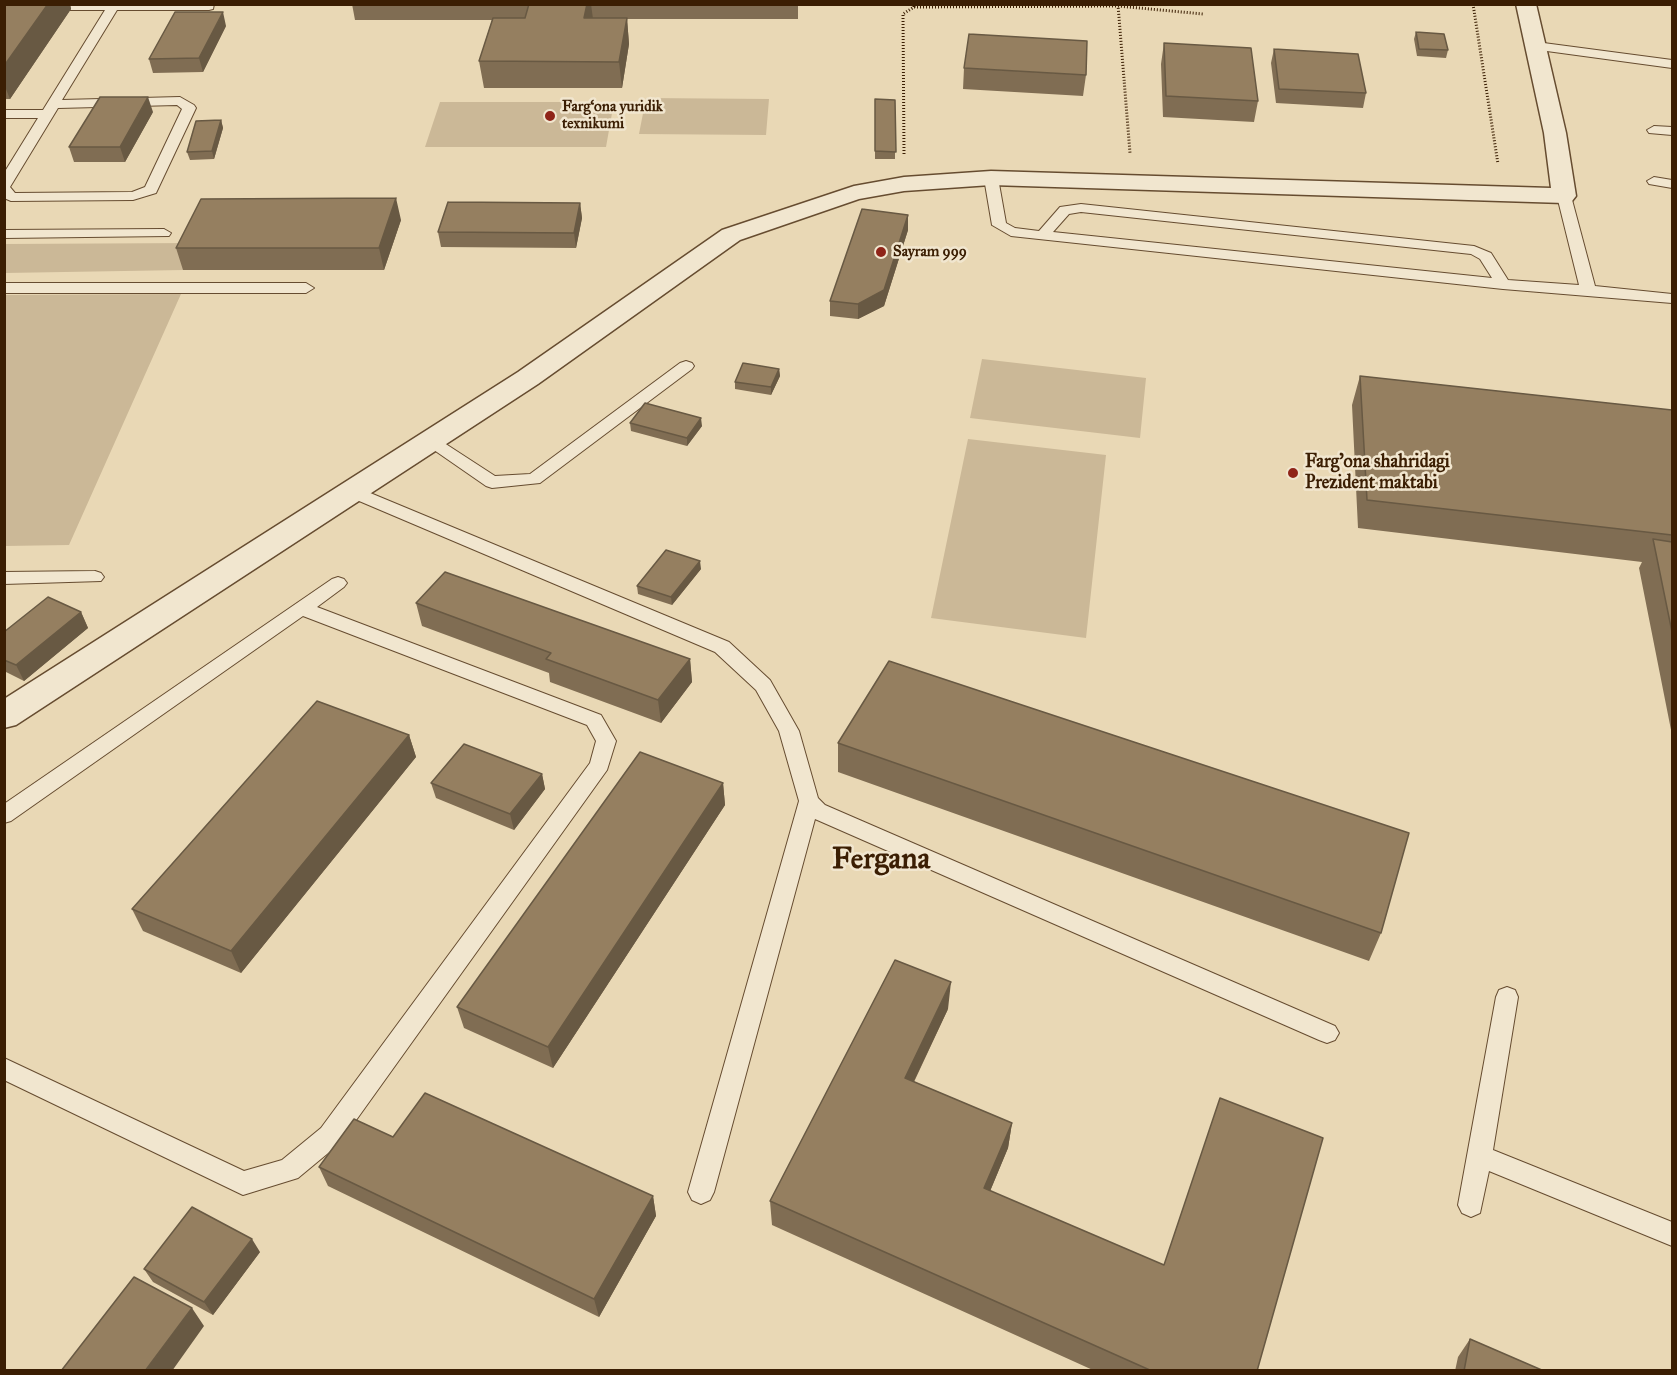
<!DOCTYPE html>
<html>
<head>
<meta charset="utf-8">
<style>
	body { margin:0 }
	#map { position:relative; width:1677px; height:1375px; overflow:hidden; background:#e9d8b5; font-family:"IM FELL Great Primer",serif }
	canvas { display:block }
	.frame { position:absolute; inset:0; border:6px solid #3b1e03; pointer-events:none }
</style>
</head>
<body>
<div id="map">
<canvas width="1677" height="1375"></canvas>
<div class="frame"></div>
</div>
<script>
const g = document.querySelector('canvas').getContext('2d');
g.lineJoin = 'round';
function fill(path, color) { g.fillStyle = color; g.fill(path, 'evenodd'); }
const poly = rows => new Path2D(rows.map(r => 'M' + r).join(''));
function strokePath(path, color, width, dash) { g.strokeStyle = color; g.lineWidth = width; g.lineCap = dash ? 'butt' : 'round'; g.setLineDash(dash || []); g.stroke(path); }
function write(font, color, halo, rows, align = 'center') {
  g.font = font + ' "IM FELL Great Primer",serif'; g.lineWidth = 5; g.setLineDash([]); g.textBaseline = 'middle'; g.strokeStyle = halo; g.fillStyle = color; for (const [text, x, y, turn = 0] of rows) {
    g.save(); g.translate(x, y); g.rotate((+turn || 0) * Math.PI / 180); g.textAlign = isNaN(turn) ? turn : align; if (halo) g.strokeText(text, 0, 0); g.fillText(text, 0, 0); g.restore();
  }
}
fill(poly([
	[646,98,769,99,766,135,639,134],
	[440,102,614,102,606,147,425,147],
	[197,243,183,270,5,273,4,244],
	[181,294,69,545,5,546,5,295],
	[982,359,1146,378,1140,438,970,418],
	[968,439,1106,455,1086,638,931,618]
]), '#cbb897');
const service = poly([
	[4,4,214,4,213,9,209,10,117,10,62,100,180,97,194,105,196,108,156,193,133,200,11,201,4,198,4,173,38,118,4,118,4,110,43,110,105,10,4,10,4,4],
	[177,105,182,109,145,187,132,192,15,193,10,187,58,108,177,105],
	[1536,42,1672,60,1672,68,1532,49,1530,46,1532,43,1536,42],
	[1654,126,1672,127,1672,135,1649,133,1647,130,1654,126],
	[991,174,998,178,1006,223,1015,228,1039,231,1060,207,1081,204,1474,246,1491,253,1508,280,1579,285,1557,196,1564,192,1571,196,1595,286,1672,294,1672,303,1503,289,1011,236,992,225,984,178,991,174],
	[1081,212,1471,254,1480,259,1492,278,1053,232,1069,214,1081,212],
	[1654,177,1672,180,1672,188,1649,184,1647,181,1654,177],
	[164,229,171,233,169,236,4,238,4,230,164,229],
	[4,283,306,283,314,288,306,293,4,293,4,283],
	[686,361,692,363,694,366,692,369,540,483,492,488,486,486,421,441,423,437,429,436,435,437,495,476,530,474,680,363,686,361],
	[351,485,729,642,770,680,799,731,818,798,825,805,1335,1026,1339,1033,1335,1040,1327,1043,1319,1040,815,819,714,1192,710,1200,701,1204,692,1200,688,1192,799,801,779,731,756,690,715,652,345,495,342,491,345,487,351,485],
	[95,571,101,573,104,577,101,581,4,584,4,572,95,571],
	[338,577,344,579,347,583,344,587,317,607,601,715,616,741,607,770,339,1144,298,1178,243,1195,4,1080,4,1058,244,1171,282,1160,321,1128,590,763,596,741,587,725,303,616,11,821,4,823,4,804,332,579,338,577],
	[1507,987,1515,990,1518,997,1493,1150,1672,1222,1672,1246,1489,1171,1480,1213,1471,1217,1462,1213,1458,1205,1496,997,1499,990,1507,987]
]);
const minor = poly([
	[1516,4,1536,4,1566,133,1576,196,1572,201,1564,203,991,185,904,191,859,199,740,240,538,384,16,725,4,728,4,699,518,372,722,230,854,186,904,177,991,171,1551,188,1544,133,1516,4]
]);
strokePath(service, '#664c30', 2);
strokePath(minor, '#664c30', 3);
strokePath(poly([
	[1473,4,1498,164],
	[1118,5,1130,153],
	[914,7,1118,6,1203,14],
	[904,154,903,14,914,7,914,4]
]), '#3b1e03', 3, [1, 2]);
fill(service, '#f1e6cf');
fill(minor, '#f1e6cf');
fill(poly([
	[4,4,70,4,71,9,10,99,4,99],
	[352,4,798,4,798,19,627,19,629,44,622,88,484,88,479,61,492,20,355,20],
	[226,26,203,72,153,73,149,59],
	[1416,32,1448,50,1446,58,1417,56,1414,39],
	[1164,43,1258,101,1254,122,1163,117,1161,64],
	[1274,49,1366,93,1363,108,1276,103,1271,63],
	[964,68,1086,75,1083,96,963,89],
	[875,99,895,100,895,159,875,159],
	[153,112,125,162,74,162,69,147],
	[221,120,223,128,214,159,190,160,187,152],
	[580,203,582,218,576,248,441,247,438,232],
	[908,215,908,230,884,306,858,319,830,316,830,301],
	[401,220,384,270,183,270,176,248],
	[779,369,780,376,771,395,735,389,735,382],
	[1360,376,1672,410,1672,735,1639,568,1642,562,1358,528,1352,405],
	[630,423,702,426,687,446,631,431],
	[701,569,672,605,638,594,637,586],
	[416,603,690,659,692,682,661,723,550,682,549,673,422,626],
	[81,612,88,628,24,681,4,671,4,632],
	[409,735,416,757,241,973,143,931,132,909],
	[838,743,1381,933,1369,961,838,772],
	[542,774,545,789,514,830,436,798,431,783],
	[723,783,725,805,553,1068,464,1028,457,1007],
	[948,1009,914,1082,1012,1123,1008,1148,990,1191,1257,1371,1095,1371,772,1225,770,1201],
	[393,1137,653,1196,656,1216,599,1317,328,1186,319,1167],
	[260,1252,213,1315,153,1282,144,1269],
	[1470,1339,1544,1371,1455,1371,1458,1357]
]), '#806d53');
fill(poly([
	[48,4,70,4,71,9,10,99,4,84,4,66],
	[587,4,591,4,593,19,584,18],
	[223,12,226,26,203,72,199,58],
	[627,18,629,44,622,88,619,62],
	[148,97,153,112,125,162,120,147],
	[221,120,223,128,214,159,212,151],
	[396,198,401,220,384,270,379,248],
	[580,203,582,218,576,248,574,233],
	[908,215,908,230,884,306,858,319,858,304],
	[779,369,780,376,771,395,771,387],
	[701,418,702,426,687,446,687,438],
	[700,561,701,569,672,605,671,597],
	[81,612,88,628,24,681,16,665],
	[690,659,692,682,661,723,658,700],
	[409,735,416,757,241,973,231,951],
	[542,774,545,789,514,830,510,814],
	[723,783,725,805,553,1068,548,1047],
	[951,982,948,1009,903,1104,905,1078],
	[1012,1123,1008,1148,981,1213,984,1188],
	[653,1196,656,1216,599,1317,594,1299],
	[252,1239,260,1252,213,1315,204,1302],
	[192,1308,204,1326,172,1371,145,1371]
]), '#685943');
const building = poly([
	[4,4,48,4,4,66,4,4],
	[529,4,587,4,584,18,627,18,619,62,479,61,493,18,525,18,529,4],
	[175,12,223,12,199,58,149,59,175,12],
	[1416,32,1444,34,1448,50,1419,49,1416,32],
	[969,34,1087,41,1086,75,964,68,969,34],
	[1164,43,1251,48,1258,101,1166,96,1164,43],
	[1274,49,1358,54,1366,93,1279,89,1274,49],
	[100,97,148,97,120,147,69,147,100,97],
	[875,99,895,100,896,152,875,151,875,99],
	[221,120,212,151,187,152,196,121,221,120],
	[396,198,379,248,176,248,201,199,396,198],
	[448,202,580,203,574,233,438,232,448,202],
	[862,209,908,215,884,290,858,304,830,301,862,209],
	[743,363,779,369,771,387,735,382,743,363],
	[1360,376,1672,410,1672,535,1367,500,1360,376],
	[645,403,701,418,687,438,630,423,645,403],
	[1653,539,1672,542,1672,632,1653,539],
	[666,550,700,561,671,597,637,586,666,550],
	[445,572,690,659,658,700,546,659,551,653,416,603,445,572],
	[48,597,81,612,16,665,4,660,4,632,48,597],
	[889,661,1409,833,1381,933,838,743,889,661],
	[317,701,409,735,231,951,132,909,317,701],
	[464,744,542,774,510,814,431,783,464,744],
	[640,752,723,783,548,1047,457,1007,640,752],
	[895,960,951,982,905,1078,1012,1123,984,1188,1164,1265,1220,1098,1323,1138,1257,1371,1152,1371,770,1201,895,960],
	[425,1093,653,1196,594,1299,319,1167,354,1119,393,1137,425,1093],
	[192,1207,252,1239,204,1302,144,1269,192,1207],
	[134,1277,192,1308,145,1371,61,1371,134,1277],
	[1470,1339,1544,1371,1464,1371,1470,1339]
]);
fill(building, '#957f60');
strokePath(building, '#685943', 1.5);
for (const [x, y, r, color] of [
	[550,116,6,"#8f2418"],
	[881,252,6,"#8f2418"],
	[1293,473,6,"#8f2418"]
]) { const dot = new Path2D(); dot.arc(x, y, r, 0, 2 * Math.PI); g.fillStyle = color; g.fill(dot); strokePath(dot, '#f1e6cf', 2); }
write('bold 15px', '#3b1e03', '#f1e6cf', [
	["Farg‘ona yuridik",562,107],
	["texnikumi",562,124],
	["Sayram 999",893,252]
], 'left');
write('bold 18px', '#3b1e03', '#f1e6cf', [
	["Farg'ona shahridagi",1305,463],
	["Prezident maktabi",1305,484]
], 'left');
write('bold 30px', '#3b1e03', '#f1e6cf', [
	["Fergana",881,861]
]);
</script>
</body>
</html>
